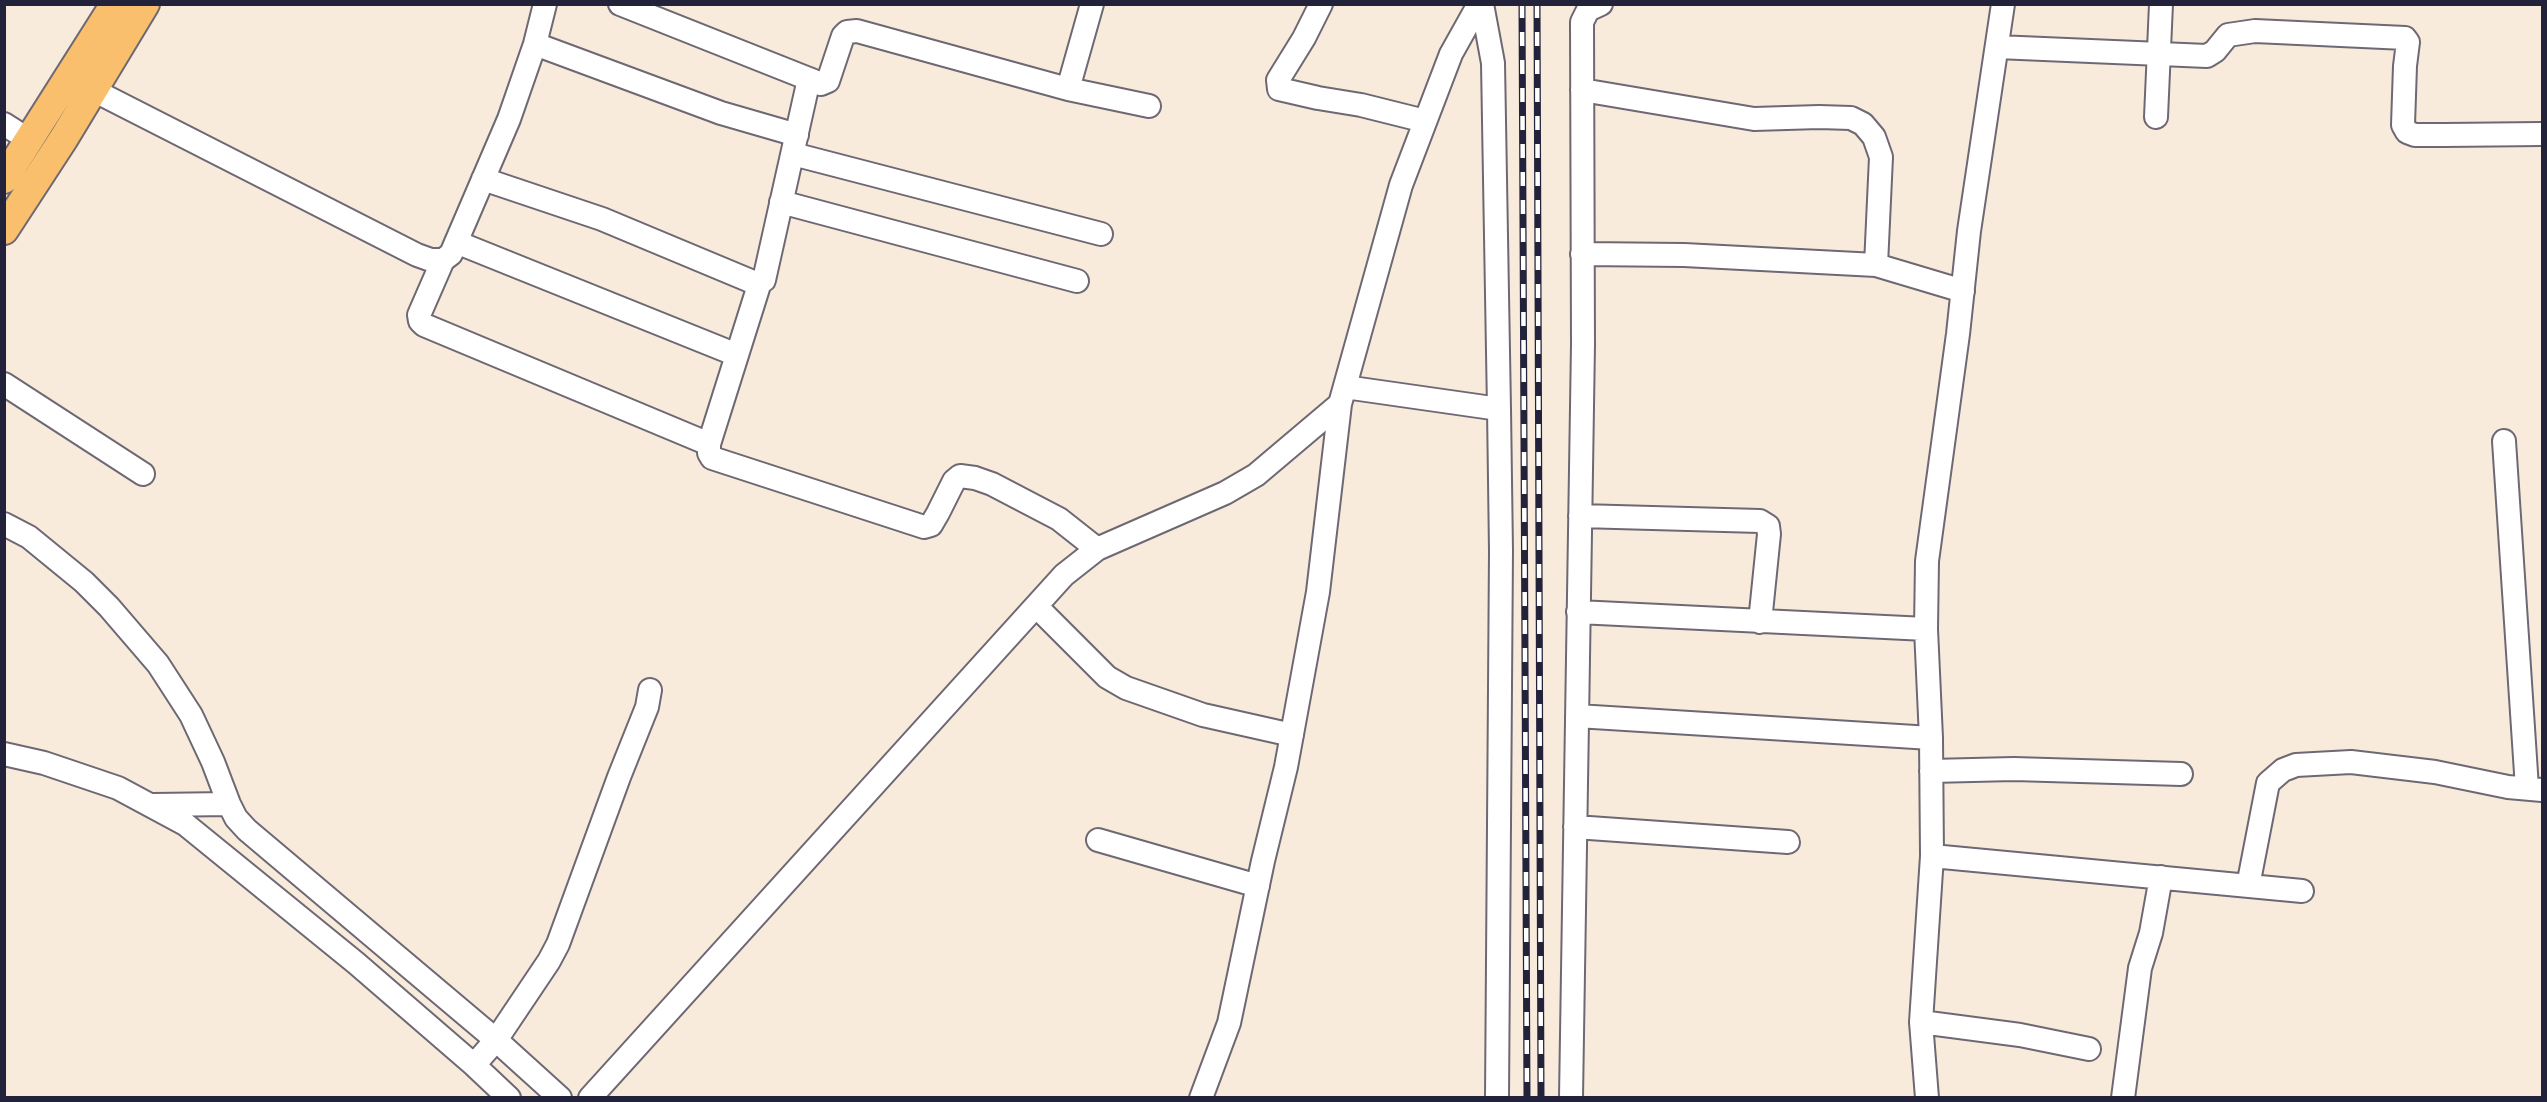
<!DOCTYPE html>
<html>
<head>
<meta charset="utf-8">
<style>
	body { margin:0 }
	#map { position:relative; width:2547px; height:1102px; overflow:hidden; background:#f9ebdb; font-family:"Libre Bodoni",serif }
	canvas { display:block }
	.frame { position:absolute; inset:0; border:6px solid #22223b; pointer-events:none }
</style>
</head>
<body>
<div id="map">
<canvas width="2547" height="1102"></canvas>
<div class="frame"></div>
</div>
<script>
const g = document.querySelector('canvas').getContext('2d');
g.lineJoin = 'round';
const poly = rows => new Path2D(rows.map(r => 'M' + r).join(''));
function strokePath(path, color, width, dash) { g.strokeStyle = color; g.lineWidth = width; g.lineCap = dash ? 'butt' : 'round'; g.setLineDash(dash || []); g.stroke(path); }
const minor = poly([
	[1321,4,1304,38,1278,80,1279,89,1318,98,1361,105,1425,121],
	[1482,4,1493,63,1499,409,1501,551,1497,1098],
	[535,44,721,113,797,135],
	[1997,47,2207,56,2215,51,2228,35,2255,31,2405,38,2408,42,2405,66,2403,125,2407,132,2415,135,2444,135,2542,134],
	[809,79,821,84,828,81,843,36,847,32,857,31,1068,89,1149,106],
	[1068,89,1092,4],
	[93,90,417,255,431,260,443,260,451,254,509,119,535,44,545,4],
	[1582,90,1754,119,1819,117,1851,118,1863,124,1874,137,1881,157,1876,265],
	[2156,117,2161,4],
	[4,124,29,140],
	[793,154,1101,234],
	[483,179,602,219,753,282,764,280,809,79,620,4],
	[781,202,1077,281],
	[456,242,737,355],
	[1582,254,1684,255,1876,265,1963,291],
	[443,260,419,315,420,321,424,325,709,444],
	[760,282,709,444,709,453,712,458,924,527,931,525,938,513,954,481,960,476,975,478,992,484,1059,519,1097,549],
	[4,384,143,474],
	[1345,387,1499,409],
	[2504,441,2527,788],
	[1580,516,1760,521,1768,526,1769,534,1760,622],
	[4,524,29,537,84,582,109,607,158,664,191,715,213,762,229,804,236,818,247,830,496,1040,474,1065],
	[1037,607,1107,677,1126,688,1203,715,1292,735],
	[1578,612,1926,629],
	[1577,716,1931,738],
	[4,754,44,763,118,788,185,824,356,963,474,1065,509,1098],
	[1931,771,2014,769,2181,774],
	[153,805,229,804],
	[1575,827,1788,842],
	[1098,840,1258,886],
	[1932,856,2302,891],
	[2248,886,2268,783,2283,770,2296,765,2351,762,2435,772,2508,787,2542,790],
	[1921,1022,2020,1035,2089,1049],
	[560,1098,496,1040,549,961,558,944,619,777,647,707,650,690],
	[590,1098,1064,575,1097,549,1225,493,1256,475,1340,404],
	[1201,1098,1229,1023,1263,861,1286,767,1318,592,1340,404,1401,185,1451,54,1479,4],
	[1571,1098,1583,344,1582,22,1588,10,1601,4],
	[1927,1098,1921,1022,1932,856,1931,738,1926,629,1927,561,1958,334,1969,231,2003,4],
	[2123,1098,2140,968,2151,933,2161,877]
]);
const major = poly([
	[4,179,115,4],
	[4,230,64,138,145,4]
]);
strokePath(minor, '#6d6873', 26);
strokePath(major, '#6d6873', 32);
strokePath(minor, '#fff', 22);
strokePath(major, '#f9bf6c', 28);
const rail = poly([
	[1522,4,1527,1098],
	[1537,4,1541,1098]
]);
strokePath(rail, '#22223b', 7);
strokePath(rail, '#fff', 4.5, [14]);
</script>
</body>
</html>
